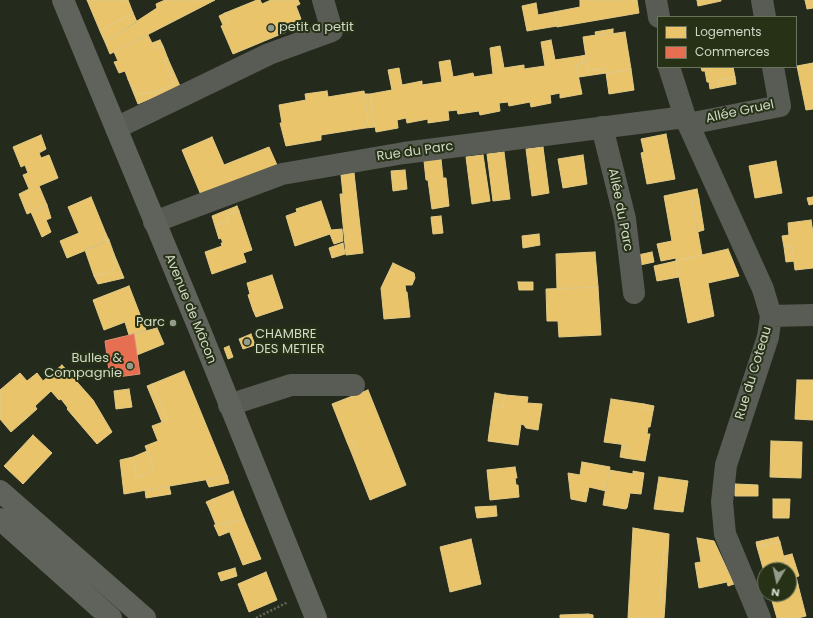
<!DOCTYPE html>
<html>
<head>
<meta charset="utf-8">
<style>
	body { margin:0 }
	#map { position:relative; width:813px; height:618px; overflow:hidden; background:#252b1c; font-family:Poppins,sans-serif }
	canvas { display:block }
	.legend { position:absolute; left:657px; top:16px; width:140px; height:52px; box-sizing:border-box; background:#263116; border:1px solid #6a745d; margin:0; padding:5px 7px; list-style:none; font-size:12px; color:#d0d8c7 }
	.legend li { display:flex; align-items:center; gap:8px; height:20px }
	.legend b { width:20px; border:1px solid #6a745d }
	.north { position:absolute; left:757px; top:562px; width:40px; height:40px; box-sizing:border-box; background:#263116; border:1px solid #6a745d; border-radius:50%; rotate:189deg; font-size:11px; font-weight:700; line-height:16px; text-align:center; color:#d0d8c7 }
	.north::after { content:''; display:block; margin:auto; width:14px; height:18px; background:#949b8b; clip-path:polygon(50% 0,100% 100%,50% 72%,0 100%) }
</style>
</head>
<body>
<div id="map">
<canvas width="813" height="618"></canvas>
<ul class="legend">
<li><b style="height:11px;background:#e9c46a"></b>Logements</li>
<li><b style="height:11px;background:#e76f51"></b>Commerces</li>
</ul>
<div class="north">N</div>
</div>
<script>
const g = document.querySelector('canvas').getContext('2d');
g.lineJoin = 'round';
function fill(path, color) { g.fillStyle = color; g.fill(path, 'evenodd'); }
const poly = rows => new Path2D(rows.map(r => 'M' + r).join(''));
function strokePath(path, color, width, dash) { g.strokeStyle = color; g.lineWidth = width; g.lineCap = dash ? 'butt' : 'round'; g.setLineDash(dash || []); g.stroke(path); }
function write(font, color, halo, rows, align = 'center') {
  g.font = font + ' Poppins,sans-serif'; g.lineWidth = 4; g.setLineDash([]); g.textBaseline = 'middle'; g.strokeStyle = halo; g.fillStyle = color; for (const [text, x, y, turn = 0] of rows) {
    g.save(); g.translate(x, y); g.rotate((+turn || 0) * Math.PI / 180); g.textAlign = isNaN(turn) ? turn : align; if (halo) g.strokeText(text, 0, 0); g.fillText(text, 0, 0); g.restore();
  }
}
const homes = poly([
	[87,0,128,0,133,13,100,31,87,0],
	[165,0,215,0,110,54,105,42,157,8,156,4,165,0],
	[257,0,260,0,262,4,271,0,298,0,300,4,296,6,301,19,284,26,286,32,233,54,221,26,229,23,225,13,257,0],
	[580,0,637,0,639,13,557,27,554,12,580,7,580,0],
	[697,0,721,0,721,1,698,6,697,0],
	[805,0,813,0,813,8,807,9,805,0],
	[536,3,538,15,554,12,557,26,527,31,522,6,536,3],
	[133,13,137,22,105,42,100,31,133,13],
	[225,13,229,23,223,25,219,16,225,13],
	[613,29,613,33,596,36,595,32,613,29],
	[625,32,631,69,606,73,605,68,588,71,583,37,596,35,596,36,625,32],
	[148,35,155,49,163,46,168,59,164,61,174,84,156,92,138,94,128,79,125,71,119,73,114,62,118,61,114,52,148,35],
	[160,40,163,46,155,49,152,43,160,40],
	[551,40,555,60,581,56,583,63,576,65,582,94,560,98,560,93,550,95,551,103,531,107,530,102,509,106,508,102,499,103,500,111,480,115,479,111,458,114,457,110,448,111,449,120,428,123,428,119,407,123,406,118,397,120,398,128,376,132,370,94,392,90,388,70,399,68,402,85,422,81,422,85,442,82,439,62,450,60,453,77,473,73,474,77,493,74,490,48,500,46,504,68,524,65,524,69,545,66,541,42,551,40],
	[586,55,588,71,605,68,606,73,579,77,576,65,583,63,581,56,586,55],
	[168,59,180,86,138,104,128,79,138,94,156,92,174,84,164,61,168,59],
	[813,63,813,109,806,110,797,66,813,63],
	[701,67,733,67,735,77,718,80,720,87,710,89,709,82,707,82,705,71,702,71,701,67],
	[631,69,634,90,609,94,606,73,631,69],
	[735,77,736,84,720,87,718,80,735,77],
	[327,91,328,97,364,91,368,119,365,128,321,135,321,140,286,146,280,123,282,123,279,105,306,100,305,94,327,91],
	[364,94,370,94,375,127,365,128,368,119,364,94],
	[666,134,675,179,647,184,641,153,644,152,641,139,666,134],
	[41,135,46,149,39,153,41,158,49,155,58,178,39,186,47,205,27,214,19,194,29,189,23,175,28,173,25,165,21,167,13,147,41,135],
	[212,137,224,165,269,147,277,165,201,195,182,150,212,137],
	[543,147,549,193,532,196,526,149,543,147],
	[504,152,510,199,493,201,487,154,504,152],
	[483,155,490,201,472,204,466,157,483,155],
	[583,155,587,184,563,188,558,159,583,155],
	[441,159,443,178,446,178,449,206,432,209,428,180,426,180,424,161,441,159],
	[776,161,782,193,755,198,749,166,776,161],
	[405,170,407,189,393,191,391,171,405,170],
	[354,173,363,253,346,255,340,194,343,194,341,175,354,173],
	[697,189,699,199,692,200,702,255,676,261,676,258,661,261,657,244,672,241,664,196,697,189],
	[91,197,106,234,103,235,106,242,67,258,60,241,79,233,68,207,91,197],
	[813,197,813,204,809,205,807,198,813,197],
	[699,199,704,230,697,232,692,200,699,199],
	[321,201,331,230,342,229,343,241,334,244,330,234,295,246,286,216,297,212,296,209,321,201],
	[47,205,51,218,46,220,51,232,42,237,31,212,47,205],
	[237,206,239,211,226,215,228,221,215,226,212,216,237,206],
	[239,211,252,250,243,253,246,262,212,274,205,252,222,246,221,243,223,243,221,238,219,239,215,226,228,221,226,215,239,211],
	[441,216,443,233,433,234,431,217,441,216],
	[811,220,813,233,813,268,795,270,792,246,784,247,782,236,789,235,788,223,811,220],
	[106,234,109,240,106,242,103,235,106,234],
	[539,234,540,245,523,248,522,236,539,234],
	[109,240,114,254,112,255,116,265,112,271,94,276,85,250,109,240],
	[343,243,345,254,332,258,329,248,343,243],
	[792,246,794,261,786,262,784,247,792,246],
	[728,249,739,276,708,283,714,316,688,323,676,261,728,249],
	[595,252,598,287,557,289,556,254,595,252],
	[652,252,654,262,640,265,638,255,652,252],
	[114,254,124,278,98,284,94,276,112,271,116,265,112,255,114,254],
	[676,261,679,277,657,281,654,266,676,261],
	[393,263,414,273,415,278,412,285,405,285,406,292,407,292,410,317,384,319,381,288,393,263],
	[272,275,283,308,259,316,257,309,253,310,248,295,250,294,247,283,272,275],
	[518,282,533,282,533,290,519,290,518,282],
	[129,286,146,330,129,335,125,322,104,330,93,300,129,286],
	[598,287,601,335,559,337,558,321,547,321,546,289,598,287],
	[257,309,259,316,256,317,253,310,257,309],
	[157,328,164,344,137,355,134,334,157,328],
	[251,334,255,345,243,349,239,339,251,334],
	[229,346,233,357,228,359,224,348,229,346],
	[62,365,93,400,112,432,97,444,67,409,68,408,61,399,59,400,51,391,35,406,37,409,27,418,25,415,24,415,27,418,11,432,0,419,0,390,20,373,27,381,37,373,43,381,62,365],
	[184,371,227,476,124,494,120,460,133,457,136,477,154,469,145,446,158,441,152,426,168,420,152,384,184,371],
	[797,380,813,380,813,420,795,419,797,380],
	[152,384,168,420,162,422,147,386,152,384],
	[129,389,132,407,116,409,114,391,129,389],
	[368,390,406,485,370,500,352,454,357,452,352,440,347,442,332,404,368,390],
	[495,393,505,395,503,407,493,405,495,393],
	[505,395,528,397,527,403,542,404,538,430,526,428,524,425,521,424,518,445,488,441,493,405,503,407,505,395],
	[611,399,644,404,643,410,653,411,650,427,648,427,647,434,650,434,645,461,625,458,627,445,604,442,611,399],
	[644,404,654,406,653,411,643,410,644,404],
	[33,435,52,453,23,484,4,466,33,435],
	[352,440,357,452,352,454,347,442,352,440],
	[771,441,802,442,801,478,770,477,771,441],
	[622,445,627,445,625,458,620,457,622,445],
	[147,451,154,469,136,477,133,457,147,451],
	[582,462,610,467,606,491,589,487,586,502,571,499,568,473,580,475,582,462],
	[515,467,517,478,515,478,516,485,518,485,519,497,490,500,487,470,515,467],
	[609,470,633,474,633,471,644,473,641,494,630,493,627,508,625,509,603,505,609,470],
	[227,476,229,483,209,487,206,480,227,476],
	[659,477,688,481,683,512,654,509,659,477],
	[735,484,758,485,758,496,735,496,735,484],
	[169,486,171,494,146,498,145,490,169,486],
	[233,491,244,519,216,525,209,508,216,505,213,499,233,491],
	[213,499,216,505,209,508,206,502,213,499],
	[773,499,790,499,789,518,773,518,773,499],
	[496,506,497,516,477,518,475,507,496,506],
	[244,519,261,559,243,565,226,523,244,519],
	[226,523,229,532,219,536,214,525,226,523],
	[633,528,669,534,668,552,664,552,660,603,665,604,664,618,628,618,633,528],
	[778,537,780,542,757,547,756,542,778,537],
	[697,538,714,541,734,584,728,586,727,582,699,588,695,563,701,562,697,538],
	[471,539,481,584,450,592,440,547,471,539],
	[780,542,787,570,765,570,765,575,757,547,780,542],
	[664,552,668,552,665,604,660,603,664,552],
	[792,554,799,576,790,578,789,570,787,570,784,556,792,554],
	[235,568,237,576,221,581,218,573,235,568],
	[266,572,277,600,249,612,238,584,266,572],
	[789,576,790,578,796,576,798,585,789,587,789,576],
	[798,585,806,616,798,618,777,618,770,594,789,594,789,587,798,585],
	[588,614,593,615,593,618,560,618,560,615,588,614]
]);
fill(homes, '#e9c46a');
strokePath(homes, '#e2ca86', 1);
const shops = poly([
	[134,334,140,374,110,378,105,341,134,334]
]);
fill(shops, '#e76f51');
strokePath(shops, '#e08e74', 1);
strokePath(poly([
	[256,618,288,602]
]), '#63665f', 2.5, [2, 2]);
strokePath(poly([
	[656,0,659,17],
	[762,0,765,17],
	[669,67,685,117,763,289,771,316,768,337,726,465,722,502,725,534,760,618],
	[688,124,780,106,773,67],
	[602,127,625,219,634,293],
	[116,128,269,54,332,31,323,0],
	[154,222,282,174,404,153,685,117],
	[771,316,813,315],
	[229,405,291,385,354,385]
]), '#595b55', 22);
strokePath(poly([
	[63,0,201,333,316,618],
	[0,491,145,618],
	[0,519,111,618]
]), '#60635b', 22);
for (const [x, y, r, color] of [
	[271,28,4,"#949b8b"],
	[173,323,4,"#949b8b"],
	[247,342,4,"#949b8b"],
	[130,366,4,"#949b8b"]
]) { const dot = new Path2D(); dot.arc(x, y, r, 0, 2 * Math.PI); g.fillStyle = color; g.fill(dot); strokePath(dot, '#263116', 1.5); }
write('13px', '#d0d8c7', '#263116', [
	["petit a petit",279,28],
	["Parc",165,323,"right"],
	["CHAMBRE",255,335],
	["DES METIER",255,350],
	["Bulles &",122,359,"right"],
	["Compagnie",122,374,"right"]
], 'left');
write('13px', '#d0d8c7', '#263116', [
	["Allée Gruel",740,112,-12],
	["Rue du Parc",415,152,-8],
	["Allée du Parc",620,210,79],
	["Avenue de Mâcon",190,309,68],
	["Rue du Coteau",754,373,-73]
]);
</script>
</body>
</html>
